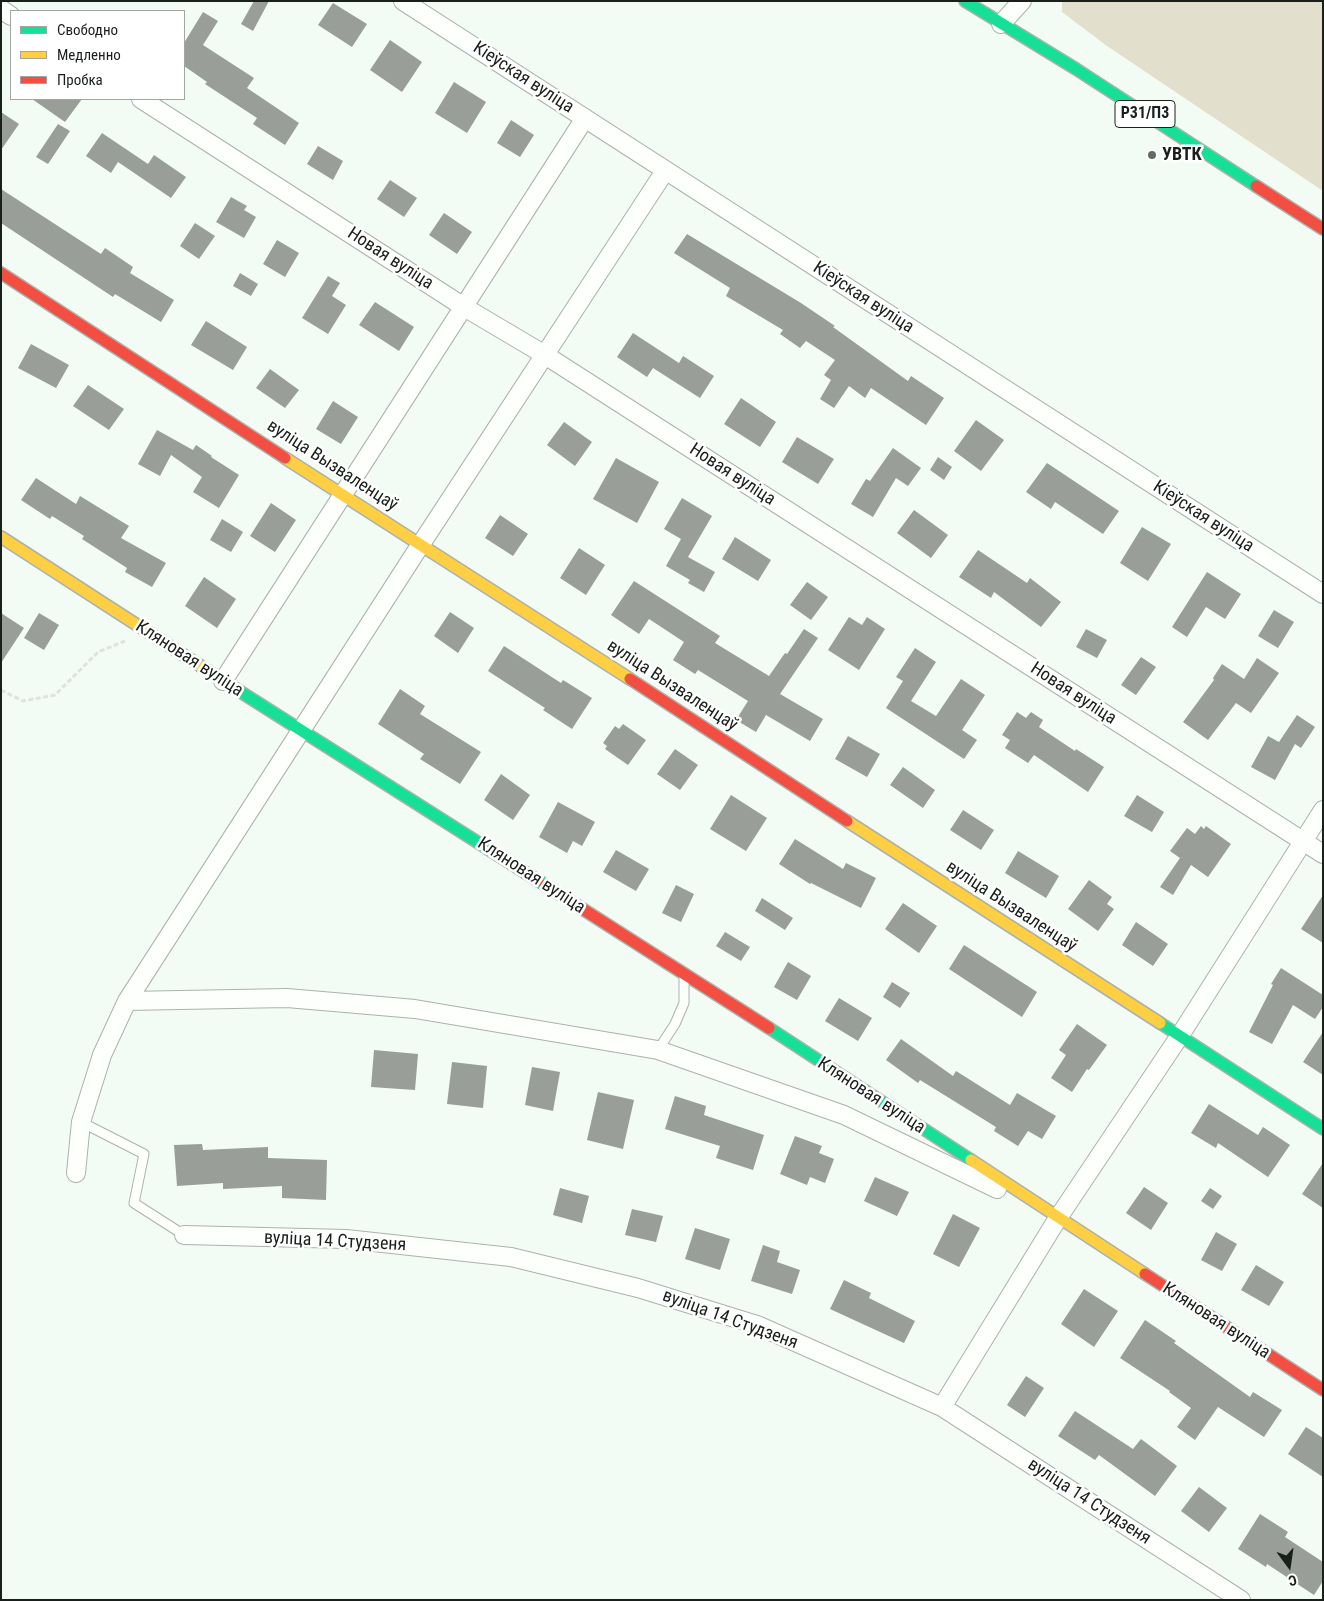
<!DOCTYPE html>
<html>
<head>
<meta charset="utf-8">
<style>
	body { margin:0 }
	#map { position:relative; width:1324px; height:1601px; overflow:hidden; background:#f2fcf4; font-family:"Roboto Condensed",sans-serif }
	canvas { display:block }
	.frame { position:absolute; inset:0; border:2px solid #191f1a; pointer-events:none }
	.legend { position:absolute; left:10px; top:10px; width:175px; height:90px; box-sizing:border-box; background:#fff; border:1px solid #a3a5a3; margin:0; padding:6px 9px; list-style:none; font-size:15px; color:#191f1a }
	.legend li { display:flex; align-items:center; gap:10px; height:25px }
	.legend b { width:25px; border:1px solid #a3a5a3 }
	.north { position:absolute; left:1264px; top:1541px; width:50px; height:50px; -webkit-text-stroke:4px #fff; paint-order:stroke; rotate:166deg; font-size:14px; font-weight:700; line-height:20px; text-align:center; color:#191f1a }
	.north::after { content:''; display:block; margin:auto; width:18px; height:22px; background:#191f1a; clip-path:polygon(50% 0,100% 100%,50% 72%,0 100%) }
</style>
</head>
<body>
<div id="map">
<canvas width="1324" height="1601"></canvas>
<div class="frame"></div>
<ul class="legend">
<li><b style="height:6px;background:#16e098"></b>Свободно</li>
<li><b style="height:6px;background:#ffcf43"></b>Медленно</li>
<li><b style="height:6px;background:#f24e42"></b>Пробка</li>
</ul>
<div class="north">С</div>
</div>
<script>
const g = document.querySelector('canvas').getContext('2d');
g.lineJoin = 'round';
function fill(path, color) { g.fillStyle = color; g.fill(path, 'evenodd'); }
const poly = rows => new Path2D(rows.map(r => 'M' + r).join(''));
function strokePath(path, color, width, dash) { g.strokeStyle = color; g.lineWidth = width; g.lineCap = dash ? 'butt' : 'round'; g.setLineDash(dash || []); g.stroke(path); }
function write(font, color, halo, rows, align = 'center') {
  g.font = font + ' "Roboto Condensed",sans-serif'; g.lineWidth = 5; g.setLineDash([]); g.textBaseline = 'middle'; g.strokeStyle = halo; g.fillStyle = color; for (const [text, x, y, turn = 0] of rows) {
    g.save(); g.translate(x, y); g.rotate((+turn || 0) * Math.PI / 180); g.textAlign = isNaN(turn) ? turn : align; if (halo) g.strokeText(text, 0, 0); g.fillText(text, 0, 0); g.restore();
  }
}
fill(poly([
	[1062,1,1323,1,1323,191,1107,46,1062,12]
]), '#e2e0cc');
fill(poly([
	[254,1,269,1,253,31,241,24],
	[333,3,367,24,352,47,318,25],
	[203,12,218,21,203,45,254,78,247,88,299,123,285,145,253,124,257,118,205,84,207,82,184,66,184,43],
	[390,40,422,62,402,92,370,70],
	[454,82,486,102,467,133,435,113],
	[32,99,82,99,65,122],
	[1,112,19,124,1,150],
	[511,120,534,135,520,157,497,143],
	[58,124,70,131,48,164,36,157],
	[102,133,148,164,154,155,186,177,171,198,118,162,111,173,86,156],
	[318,146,343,161,333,180,307,164],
	[390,180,417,198,404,217,377,199],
	[1,189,101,254,105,248,133,267,130,273,174,300,161,322,115,294,113,297,1,223],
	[231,197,247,206,244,210,256,217,244,238,216,222],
	[444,213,472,232,457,254,429,235],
	[195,223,215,236,199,259,180,246],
	[687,234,801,303,835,326,833,327,908,381,911,376,944,398,926,425,871,388,865,398,849,386,834,408,820,399,831,380,824,375,835,360,806,341,800,348,780,334,783,330,726,296,730,288,674,253],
	[277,240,299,253,285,277,263,264],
	[240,273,258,284,251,296,233,286],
	[328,276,340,283,332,296,346,305,328,334,302,318],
	[375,302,414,327,399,351,359,325],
	[206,321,247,347,233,370,191,345],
	[633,333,679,363,683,356,714,376,700,398,653,368,647,377,617,357],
	[31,344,69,365,56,388,18,368],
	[270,369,299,390,285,408,256,388],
	[88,385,124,409,109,430,73,406],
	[741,398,776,422,760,447,724,424],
	[333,401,358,417,341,444,316,429],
	[976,420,1004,440,981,471,954,451],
	[564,422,592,442,575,466,547,445],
	[157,430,193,450,196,445,212,456,211,457,239,475,219,508,193,492,202,477,171,455,160,476,138,464],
	[797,437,834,459,818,484,782,462],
	[893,448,921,468,908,486,896,478,873,517,851,504,866,479,870,481],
	[938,457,952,467,944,480,930,470],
	[616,458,659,482,637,523,593,499],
	[1047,463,1119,511,1103,534,1055,502,1051,509,1026,492],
	[36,478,76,504,80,496,129,526,121,538,166,563,152,587,125,572,127,568,82,539,84,536,52,516,50,519,21,500],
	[682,498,712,516,688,557,715,572,704,592,688,583,690,580,666,566,681,539,664,529],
	[271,503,296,520,275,552,250,536],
	[914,510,948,535,931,558,897,533],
	[500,515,528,534,513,556,485,538],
	[222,519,243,532,231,552,210,540],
	[1142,527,1171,544,1148,581,1120,563],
	[735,537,771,560,758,581,722,559],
	[579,548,605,565,586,595,560,578],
	[978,550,1027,583,1030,578,1061,602,1041,627,994,592,991,598,959,577],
	[1207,572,1241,594,1225,619,1206,607,1187,637,1172,627],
	[204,577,236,599,217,628,185,606],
	[634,581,720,636,715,643,769,676,785,653,787,654,804,629,818,638,780,694,823,719,810,741,766,715,756,732,736,720,748,701,698,670,695,674,673,660,684,642,649,619,639,634,611,615],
	[807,582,828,597,811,620,790,605],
	[1274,610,1294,622,1278,648,1258,636],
	[450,612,474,628,458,653,434,636],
	[1,613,24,628,1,663],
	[39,613,59,625,44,650,24,638],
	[849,617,862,625,867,617,885,629,859,670,828,650],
	[1086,629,1107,640,1097,658,1076,647],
	[504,646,561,683,563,680,592,698,572,729,543,710,545,708,488,671],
	[915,648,936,662,911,701,936,716,961,679,985,695,962,730,977,740,964,759,886,708,903,681,896,677],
	[1141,657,1156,667,1136,695,1121,685],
	[1257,658,1279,673,1251,713,1236,703,1208,740,1183,722,1214,680,1213,678,1222,664,1244,679],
	[400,689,425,706,420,714,481,752,460,784,420,759,424,754,378,724],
	[1017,712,1026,718,1031,712,1043,720,1039,727,1075,751,1076,749,1104,767,1088,792,1034,755,1028,763,1005,748,1010,740,1002,735],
	[1297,715,1315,727,1301,748,1295,744,1275,780,1251,767,1268,736,1279,742],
	[623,724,646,740,628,765,605,749,607,746,603,743,615,726,619,729],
	[848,736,880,754,867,777,835,759],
	[675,749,698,765,680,790,657,774],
	[903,767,935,790,923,808,890,785],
	[501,774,530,795,513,820,484,800],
	[731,795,767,818,746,851,710,829],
	[1137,795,1164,812,1152,832,1124,816],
	[558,802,595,822,582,846,573,841,567,853,539,837],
	[963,810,994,830,981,850,950,830],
	[1201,826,1204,829,1206,826,1231,844,1208,877,1191,865,1173,895,1160,887,1180,858,1170,851,1187,828,1195,834],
	[795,839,843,869,846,863,876,878,861,908,811,883,810,884,779,864],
	[616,850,649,869,636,891,603,872],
	[1018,851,1059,876,1046,898,1005,873],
	[1089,880,1112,897,1107,904,1114,909,1098,931,1068,909],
	[676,885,694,894,681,922,662,913],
	[1323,895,1323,943,1301,929],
	[762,898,793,918,785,930,755,911],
	[903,903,937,926,919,953,885,929],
	[1136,922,1168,944,1153,966,1122,945],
	[725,932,750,947,741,961,716,946],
	[964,945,1037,992,1022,1017,949,969],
	[788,962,811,976,797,1000,774,987],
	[1281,968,1323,995,1323,1007,1315,1019,1293,1005,1272,1044,1249,1032,1273,985,1271,984],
	[892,982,910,993,900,1008,883,997],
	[839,998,872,1018,858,1041,825,1021],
	[1077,1024,1107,1045,1089,1070,1087,1069,1072,1092,1051,1078,1066,1055,1059,1050],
	[1323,1032,1323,1075,1303,1062],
	[901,1039,953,1076,956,1071,1010,1105,1017,1093,1056,1116,1042,1139,1028,1131,1018,1146,994,1131,996,1127,920,1080,918,1083,886,1060],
	[374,1050,418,1054,415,1090,371,1087],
	[452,1062,487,1066,483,1108,447,1104],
	[532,1067,560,1072,553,1111,525,1105],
	[598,1092,634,1100,623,1149,587,1140],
	[675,1096,706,1106,704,1115,764,1135,753,1170,716,1158,720,1146,665,1129],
	[1209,1104,1258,1135,1263,1127,1290,1145,1268,1177,1218,1143,1216,1148,1191,1133],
	[795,1136,822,1146,819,1153,834,1159,825,1183,810,1177,807,1185,780,1174],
	[202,1144,203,1150,268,1147,268,1158,327,1160,326,1200,282,1198,282,1186,223,1189,223,1183,177,1186,174,1145],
	[1323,1163,1323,1208,1302,1194],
	[875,1177,909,1192,897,1216,864,1201],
	[1144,1187,1168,1203,1151,1230,1126,1213],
	[560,1188,589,1196,582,1223,553,1215],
	[1210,1188,1222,1196,1213,1209,1201,1201],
	[632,1209,663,1216,656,1242,625,1235],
	[953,1214,980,1228,959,1267,933,1254],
	[695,1228,730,1239,720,1270,685,1259],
	[1216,1232,1237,1244,1222,1271,1201,1260],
	[763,1245,780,1251,777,1262,800,1270,792,1294,751,1281],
	[1256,1265,1284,1282,1269,1306,1241,1290],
	[844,1280,871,1293,869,1298,915,1321,904,1343,830,1309],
	[1084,1289,1118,1311,1094,1347,1061,1324],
	[1145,1320,1176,1341,1174,1343,1250,1397,1253,1392,1282,1410,1264,1437,1218,1407,1195,1440,1177,1427,1191,1408,1169,1392,1170,1391,1120,1358],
	[1026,1376,1044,1388,1025,1417,1007,1405],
	[1075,1411,1133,1449,1141,1439,1177,1466,1155,1496,1099,1455,1095,1460,1058,1436],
	[1306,1427,1323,1438,1323,1477,1288,1454],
	[1199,1487,1227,1508,1209,1532,1181,1511],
	[1260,1514,1288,1532,1285,1537,1323,1562,1323,1581,1314,1595,1267,1564,1266,1567,1238,1549]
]), '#999e98');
const lane = poly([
	[658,1050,675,1024,684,1003,684,977],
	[81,1122,144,1154,134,1203,184,1235]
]);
const street = poly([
	[403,1,1323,594],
	[1,9,11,16],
	[1001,24,1022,1],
	[141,99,464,307,545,355,1323,854],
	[223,681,585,118],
	[127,1001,287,998,415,1009,658,1050,844,1115,997,1189],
	[76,1173,81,1122,102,1055,127,1001,421,544,665,171],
	[184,1235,346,1239,511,1257,638,1288,757,1325,942,1407,1241,1600],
	[942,1407,1058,1218,1179,1037,1323,810]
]);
const fast = poly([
	[965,1,1076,69,1256,186],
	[236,689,545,885],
	[1160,1023,1323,1129],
	[769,1028,971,1160]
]);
const slow = poly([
	[285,458,630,679],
	[1,537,236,689],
	[847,821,1160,1023],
	[971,1160,1145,1274]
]);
const jam = poly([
	[1256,186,1323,229],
	[1,273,285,458],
	[630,679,847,821],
	[545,885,769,1028],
	[1145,1274,1323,1390]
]);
strokePath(lane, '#abb2ac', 11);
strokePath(street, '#abb2ac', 20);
strokePath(fast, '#abb2ac', 14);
strokePath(slow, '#abb2ac', 14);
strokePath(jam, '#abb2ac', 14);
strokePath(poly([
	[1,690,23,701,55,695,98,652,125,641]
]), '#dfe2e0', 3, [5, 2.5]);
strokePath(lane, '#fdfffd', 9);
strokePath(street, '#fdfffd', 18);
strokePath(fast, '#16e098', 11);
strokePath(slow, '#ffcf43', 11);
strokePath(jam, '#f24e42', 11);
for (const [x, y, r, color] of [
	[1152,155,5,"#656c66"]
]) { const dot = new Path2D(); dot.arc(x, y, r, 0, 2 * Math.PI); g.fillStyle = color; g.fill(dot); strokePath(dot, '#fff', 2); }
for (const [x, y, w] of [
	[1145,114,60]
]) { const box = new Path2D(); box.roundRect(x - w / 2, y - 13.5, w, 27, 4); g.fillStyle = '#fff'; g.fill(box); strokePath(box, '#191f1a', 1); }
write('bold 16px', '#191f1a', null, [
	["Р31/П3",1145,114]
]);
write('18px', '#191f1a', '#fff', [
	["Кіеўская вуліца",523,78,33],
	["Новая вуліца",390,259,33],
	["Кіеўская вуліца",863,298,33],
	["вуліца Вызваленцаў",332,466,33],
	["Новая вуліца",732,475,33],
	["Кіеўская вуліца",1203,517,33],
	["Кляновая вуліца",189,659,33],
	["вуліца Вызваленцаў",672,686,33],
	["Новая вуліца",1073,694,33],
	["Кляновая вуліца",531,876,33],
	["вуліца Вызваленцаў",1011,907,33],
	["Кляновая вуліца",871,1096,33],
	["вуліца 14 Студзеня",335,1242,3],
	["вуліца 14 Студзеня",730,1320,20],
	["Кляновая вуліца",1216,1321,33],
	["вуліца 14 Студзеня",1089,1502,33]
]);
write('bold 18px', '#191f1a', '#fff', [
	["УВТК",1162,155]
], 'left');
</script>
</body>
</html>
